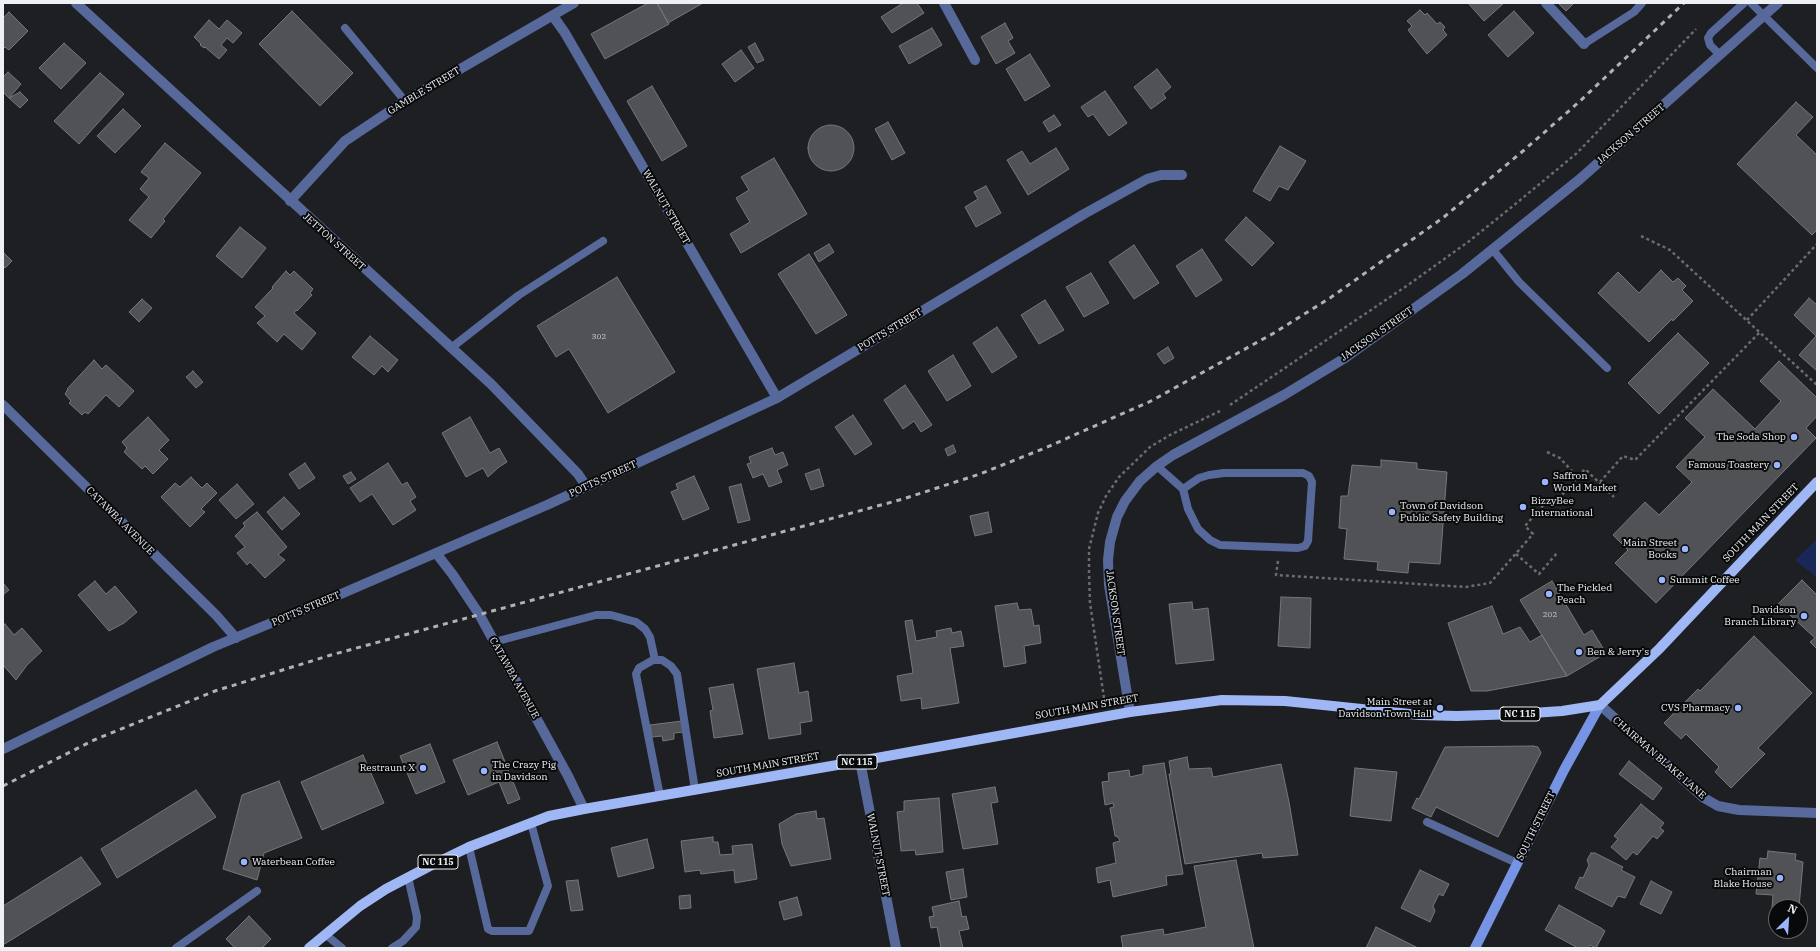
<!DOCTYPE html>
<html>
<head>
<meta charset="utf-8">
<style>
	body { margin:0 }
	#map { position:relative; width:1820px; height:951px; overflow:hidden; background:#1d1f22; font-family:"IBM Plex Serif",serif }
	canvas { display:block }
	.frame { position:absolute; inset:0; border:4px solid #eff0f3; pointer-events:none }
	.north { position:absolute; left:1768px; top:899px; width:40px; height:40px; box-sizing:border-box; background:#08090a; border:1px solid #646567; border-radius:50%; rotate:25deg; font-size:11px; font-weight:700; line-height:16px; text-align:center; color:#eff0f3 }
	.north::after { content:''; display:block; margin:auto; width:14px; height:18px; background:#9ab5fd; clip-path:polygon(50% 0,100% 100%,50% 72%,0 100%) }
</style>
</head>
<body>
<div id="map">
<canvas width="1820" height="951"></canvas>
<div class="frame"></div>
<div class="north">N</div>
</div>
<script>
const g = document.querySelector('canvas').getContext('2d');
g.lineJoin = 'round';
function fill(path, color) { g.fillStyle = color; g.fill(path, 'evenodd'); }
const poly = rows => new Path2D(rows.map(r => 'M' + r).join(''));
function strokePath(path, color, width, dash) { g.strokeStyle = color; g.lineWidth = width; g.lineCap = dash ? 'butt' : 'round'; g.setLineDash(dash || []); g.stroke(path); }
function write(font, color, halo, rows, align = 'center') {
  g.font = font + ' "IBM Plex Serif",serif'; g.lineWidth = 4; g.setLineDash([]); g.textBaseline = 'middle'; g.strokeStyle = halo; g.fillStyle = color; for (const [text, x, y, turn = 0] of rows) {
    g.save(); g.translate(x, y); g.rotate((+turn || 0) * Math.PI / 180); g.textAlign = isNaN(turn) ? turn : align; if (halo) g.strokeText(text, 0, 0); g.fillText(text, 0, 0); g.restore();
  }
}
fill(poly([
	[1817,539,1817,578,1795,560]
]), '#182658');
const building = poly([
	[648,3,657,3,669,24,605,59,591,34,648,3],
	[657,3,703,3,668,23,657,3],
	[903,3,917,3,924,13,892,33,881,17,903,3],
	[1468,3,1504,3,1484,21,1468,3],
	[1558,3,1574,3,1566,11,1558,3],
	[1420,10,1425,15,1427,13,1437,24,1440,22,1445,27,1443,30,1447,35,1427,54,1408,30,1412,26,1407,21,1420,10],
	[292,11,353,73,320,106,259,44,292,11],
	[1514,11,1534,33,1508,57,1488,35,1514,11],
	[9,12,28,31,9,50,5,47,3,49,3,18,9,12],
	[209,20,219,29,227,20,242,33,233,43,227,38,221,45,227,50,219,59,205,47,204,48,200,45,201,44,194,37,209,20],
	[1005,23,1013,38,1008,41,1015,53,996,64,981,37,1005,23],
	[932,28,942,45,909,64,899,46,932,28],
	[64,43,86,63,61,89,39,68,64,43],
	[755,43,764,60,757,63,748,47,755,43],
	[741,50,754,68,735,82,722,64,741,50],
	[1030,54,1050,86,1025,101,1006,69,1030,54],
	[1157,69,1171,87,1163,94,1166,98,1151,109,1134,87,1157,69],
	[8,72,21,84,9,98,3,92,3,77,8,72],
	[100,73,124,94,79,144,54,121,100,73],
	[652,86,687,146,662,161,627,101,652,86],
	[1105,91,1127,123,1109,136,1093,114,1088,117,1081,107,1105,91],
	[20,92,28,100,20,108,9,98,20,92],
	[1796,102,1813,117,1796,135,1817,155,1817,230,1812,235,1737,164,1796,102],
	[123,109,141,126,115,153,97,136,123,109],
	[1054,115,1061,125,1049,132,1043,122,1054,115],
	[888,122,905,153,892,160,875,129,888,122],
	'808 148a23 23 0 1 1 46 0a23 23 0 1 1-46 0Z',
	[165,143,201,173,163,219,165,221,151,238,129,220,149,197,140,189,149,178,141,172,165,143],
	[1280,146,1306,161,1288,190,1279,186,1270,201,1253,191,1280,146],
	[1056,148,1069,169,1028,195,1007,160,1022,151,1030,164,1056,148],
	[774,158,807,214,741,253,730,234,750,222,736,198,749,190,741,177,774,158],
	[986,186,1001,213,976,227,965,207,978,199,974,192,986,186],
	[1246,217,1274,243,1252,266,1225,240,1246,217],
	[240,227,266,248,242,278,216,256,240,227],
	[829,244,834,252,819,262,814,253,829,244],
	[1134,245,1159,283,1134,299,1109,262,1134,245],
	[1202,249,1222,280,1196,297,1176,266,1202,249],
	[3,252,12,261,5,268,3,266,3,252],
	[809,254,847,315,816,334,778,274,809,254],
	[1661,270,1673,282,1678,278,1686,286,1682,290,1693,301,1673,321,1672,319,1649,342,1598,293,1618,272,1639,293,1661,270],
	[286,271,290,275,294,271,313,289,310,293,312,295,297,311,296,310,294,313,316,333,302,350,284,334,277,342,257,323,265,316,255,307,273,288,272,287,286,271],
	[1091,273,1109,303,1084,317,1066,287,1091,273],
	[617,277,675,372,608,413,569,349,556,357,537,326,617,277],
	[1809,298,1817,305,1817,371,1799,355,1816,336,1794,315,1809,298],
	[142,299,152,308,139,322,129,312,142,299],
	[1045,300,1064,330,1039,344,1021,315,1045,300],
	[997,327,1017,357,992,373,973,343,997,327],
	[1678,333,1709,363,1659,414,1628,383,1678,333],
	[370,336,398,360,388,372,382,366,374,375,352,357,370,336],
	[1168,347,1174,358,1164,364,1157,354,1168,347],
	[953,355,971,386,947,401,928,371,953,355],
	[94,360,102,369,106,365,134,391,119,407,106,395,88,414,85,412,82,415,69,403,71,401,65,394,68,389,67,389,94,360],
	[1779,361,1817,398,1817,416,1806,428,1816,438,1656,603,1615,563,1628,550,1613,535,1645,502,1659,515,1692,482,1676,467,1705,437,1685,418,1713,389,1755,429,1781,401,1760,381,1779,361],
	[193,371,203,382,196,388,186,377,193,371],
	[905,385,932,425,921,432,914,421,903,429,884,400,905,385],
	[853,415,872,444,855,455,835,427,853,415],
	[148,417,169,440,159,450,168,459,153,474,145,466,142,469,124,452,127,448,122,442,148,417],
	[470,417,490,453,499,448,507,462,499,467,488,477,483,468,466,477,442,433,470,417],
	[953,445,956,452,948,456,945,449,953,445],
	[772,448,775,455,783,452,788,465,777,470,782,482,769,487,763,474,753,478,747,464,751,463,749,457,772,448],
	[1381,460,1417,463,1417,469,1447,472,1440,564,1409,562,1408,573,1377,570,1378,562,1344,559,1347,529,1339,528,1341,496,1348,496,1352,465,1381,467,1381,460],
	[305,463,315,478,299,489,289,474,305,463],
	[388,463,402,485,407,482,416,497,410,501,416,510,393,525,372,494,360,502,350,488,388,463],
	[819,469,824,486,811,490,805,474,819,469],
	[351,472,356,479,348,484,343,476,351,472],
	[694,476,709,509,683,520,671,492,678,489,676,484,694,476],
	[191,477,202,488,207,483,217,493,201,509,205,512,190,527,161,497,175,483,180,487,191,477],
	[237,484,254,504,236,519,219,500,237,484],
	[741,484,750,520,738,523,729,487,741,484],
	[284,497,300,514,282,530,267,512,284,497],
	[257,512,287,547,278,555,285,560,265,578,250,562,247,565,237,553,245,547,235,536,245,526,243,523,257,512],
	[988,512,992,532,975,536,970,516,988,512],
	[1802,580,1817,595,1817,649,1810,642,1815,638,1778,604,1802,580],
	[95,581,106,594,115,586,137,612,124,623,109,631,78,595,95,581],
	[1552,581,1584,635,1592,630,1606,653,1567,676,1520,600,1552,581],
	[3,583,9,590,3,595,3,583],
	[1281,597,1311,598,1310,648,1278,646,1281,597],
	[1192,602,1193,610,1208,608,1214,660,1176,664,1169,604,1192,602],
	[1017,603,1019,610,1031,609,1034,626,1039,625,1041,643,1024,646,1026,663,1004,667,995,606,1017,603],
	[1492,606,1503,634,1520,627,1530,642,1542,635,1567,676,1487,691,1471,691,1448,623,1492,606],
	[912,620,916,641,937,637,936,631,951,628,952,633,961,631,964,646,950,648,959,703,922,709,921,698,901,701,897,676,913,673,905,621,912,620],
	[5,624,14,635,22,628,42,651,27,665,16,680,3,665,3,625,5,624],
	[1754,636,1812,693,1758,748,1765,754,1731,788,1715,772,1719,767,1686,734,1681,739,1664,723,1698,689,1700,691,1754,636],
	[794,663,799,693,808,691,812,721,800,723,801,734,769,739,757,669,794,663],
	[733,684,743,734,714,738,710,711,713,710,709,688,733,684],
	[682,721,684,732,674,733,674,739,663,741,662,736,652,737,650,725,682,721],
	[497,742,520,799,508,804,499,782,468,795,453,760,497,742],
	[430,744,445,782,416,794,400,756,430,744],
	[1533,746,1538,747,1541,753,1498,837,1436,807,1431,817,1412,808,1417,798,1419,799,1445,747,1533,746],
	[363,755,384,803,322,830,301,782,363,755],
	[1187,757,1189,769,1211,768,1213,777,1281,764,1289,802,1298,855,1263,858,1262,853,1185,864,1169,774,1171,774,1169,761,1187,757],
	[1629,761,1662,788,1653,800,1619,774,1629,761],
	[1164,763,1183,874,1166,876,1167,885,1113,897,1110,880,1098,883,1096,868,1116,863,1113,843,1120,841,1118,837,1115,836,1110,808,1114,807,1113,803,1105,805,1102,782,1109,781,1108,773,1129,770,1130,777,1143,774,1143,766,1164,763],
	[1355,768,1397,772,1391,821,1350,816,1355,768],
	[279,781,302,838,264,853,257,880,223,869,242,795,279,781],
	[995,787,998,802,991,803,998,844,963,849,952,794,995,787],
	[196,790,216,817,117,878,101,849,196,790],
	[939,798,943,852,916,855,915,850,901,851,897,812,904,811,904,801,939,798],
	[1641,804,1664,823,1660,828,1664,831,1657,839,1653,836,1637,855,1633,852,1626,860,1611,847,1618,839,1614,836,1641,804],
	[816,811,817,819,824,818,831,859,791,866,782,844,779,824,796,814,816,811],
	[713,837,713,842,718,842,720,855,733,854,732,846,752,844,757,879,735,883,734,870,701,874,700,870,685,872,681,841,713,837],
	[647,839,654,868,618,877,611,848,647,839],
	[1768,851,1796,854,1795,860,1803,862,1799,907,1776,907,1776,919,1771,919,1773,895,1756,894,1760,858,1767,859,1768,851],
	[1591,853,1595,853,1623,867,1621,870,1635,877,1625,898,1618,896,1612,907,1575,888,1580,877,1583,878,1589,865,1587,860,1591,853],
	[81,857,101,884,3,945,3,906,81,857],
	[1236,860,1254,948,1123,948,1121,936,1163,929,1164,935,1206,927,1194,866,1236,860],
	[963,869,967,897,951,900,946,872,963,869],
	[1420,870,1449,884,1443,896,1439,894,1433,906,1435,911,1430,922,1401,908,1420,870],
	[578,880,583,910,571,911,566,881,578,880],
	[1651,881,1672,892,1661,914,1640,904,1651,881],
	[690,895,691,908,680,909,679,896,690,895],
	[797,897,802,915,784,920,779,902,797,897],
	[959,901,962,917,966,916,969,929,959,931,963,948,941,948,937,927,931,928,929,917,934,916,932,907,959,901],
	[1559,905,1601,928,1605,931,1596,948,1590,945,1588,948,1578,948,1545,930,1559,905],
	[249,916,271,939,262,948,235,948,226,939,249,916],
	[1376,927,1418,948,1366,948,1376,927]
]);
fill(building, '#505256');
strokePath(building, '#75777b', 1);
strokePath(poly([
	[1641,236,1670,250,1817,385],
	[1747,320,1817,244],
	[1230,405,1408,285,1468,242,1513,206,1577,153,1696,29],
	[1547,452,1560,458,1578,478],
	[1600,482,1623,456,1635,460,1760,332],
	[1516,554,1539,574,1557,553],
	[1278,561,1276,575,1466,587,1490,583,1533,534,1525,526,1546,502,1552,506,1585,469,1614,497],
	[1104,698,1090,603,1089,573,1089,549,1098,513,1106,496,1119,477,1150,447,1170,435,1220,411]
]), '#6a6c6f', 2.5, [3, 3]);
strokePath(poly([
	[1751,3,1817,68],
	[345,28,405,101],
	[1584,44,1634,12,1642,3],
	[1720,55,1710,45,1708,38,1711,33,1744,3],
	[1493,250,1519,282,1607,368],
	[451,348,519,295,603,241],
	[1157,466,1183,489,1188,509,1198,529,1210,540,1220,545,1298,548,1305,546,1308,541,1312,482,1309,476,1303,473,1224,473,1209,475,1199,478,1183,489],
	[494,642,596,615,611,615,636,622,645,629,650,637,655,660],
	[660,796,636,674,639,668,653,660,662,660,671,666,677,674,695,790],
	[1427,822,1517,863],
	[469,847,488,929,492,931,529,931,548,886,531,823],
	[325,934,342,948],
	[176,948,257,891],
	[392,948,403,941,416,927,417,917,408,877]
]), '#57699b', 8);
strokePath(poly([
	[76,3,491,384,578,474,586,486],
	[944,3,975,60],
	[1546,3,1584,44],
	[553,16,565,33,777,398],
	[290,201,345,141,405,101,574,3],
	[3,405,216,615,236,638],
	[436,553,453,575,479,614,568,776,584,809],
	[1600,705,1704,798,1718,806,1739,810,1817,813],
	[1130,712,1109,585,1108,560,1110,542,1117,517,1125,501,1140,481,1157,466,1173,455,1284,395,1345,358,1462,274,1580,179,1778,3],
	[3,749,213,647,334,597,547,505,777,398,1084,214,1147,179,1161,175,1182,175],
	[860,761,896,948]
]), '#57699b', 10);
strokePath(poly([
	[1475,948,1564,770,1600,705]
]), '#7793e4', 10);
strokePath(poly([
	[309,948,360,906,386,889,428,867,469,847,549,816,584,809,860,761,1130,712,1222,700,1285,701,1419,715,1457,716,1517,714,1562,711,1600,705,1660,648,1817,482]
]), '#a0b7f6', 10);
strokePath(poly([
	[3,786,94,740,215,691,331,655,903,499,980,474,1045,448,1151,401,1274,333,1330,298,1444,217,1523,151,1579,102,1684,3]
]), '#b0b1b4', 3, [5, 5]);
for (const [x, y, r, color] of [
	[1794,437,4,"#9ab5fd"],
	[1777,465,4,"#9ab5fd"],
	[1545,482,4,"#9ab5fd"],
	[1523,507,4,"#9ab5fd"],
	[1392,512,4,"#9ab5fd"],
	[1685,549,4,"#9ab5fd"],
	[1662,580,4,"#9ab5fd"],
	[1549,594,4,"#9ab5fd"],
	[1804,616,4,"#9ab5fd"],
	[1579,652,4,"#9ab5fd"],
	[1440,708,4,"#9ab5fd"],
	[1738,708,4,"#9ab5fd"],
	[423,768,4,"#9ab5fd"],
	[484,771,4,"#9ab5fd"],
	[244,862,4,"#9ab5fd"],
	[1780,878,4,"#9ab5fd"]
]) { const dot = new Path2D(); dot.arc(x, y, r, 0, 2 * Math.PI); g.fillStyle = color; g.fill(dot); strokePath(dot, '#08090a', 1.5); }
write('8px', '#c7c8cc', null, [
	["302",599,337],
	["202",1550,615]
]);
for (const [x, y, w] of [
	[1520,714,40],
	[857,762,40],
	[438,862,40]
]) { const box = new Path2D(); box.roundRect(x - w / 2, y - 7, w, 14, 3); g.fillStyle = '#08090a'; g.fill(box); strokePath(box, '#eff0f3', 1); }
write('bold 9px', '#eff0f3', null, [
	["NC 115",1520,714],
	["NC 115",857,762],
	["NC 115",438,862]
]);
write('10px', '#eff0f3', '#08090a', [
	["GAMBLE STREET",424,91,-31],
	["JACKSON STREET",1631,134,-41],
	["WALNUT STREET",666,207,60],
	["JETTON STREET",334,242,42],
	["POTTS STREET",890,330,-31],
	["JACKSON STREET",1377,334,-35],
	["POTTS STREET",603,479,-25],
	["CATAWBA AVENUE",120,521,45],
	["SOUTH MAIN STREET",1761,523,-46],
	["POTTS STREET",306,609,-23],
	["JACKSON STREET",1115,613,82],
	["CATAWBA AVENUE",514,678,61],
	["SOUTH MAIN STREET",1087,707,-10],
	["CHAIRMAN BLAKE LANE",1659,758,41],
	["SOUTH MAIN STREET",768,765,-10],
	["SOUTH STREET",1536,826,-64],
	["WALNUT STREET",878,855,79]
]);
write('10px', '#eff0f3', '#08090a', [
	["The Soda Shop",1786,437],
	["Famous Toastery",1769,465],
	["Saffron",1553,476,"left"],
	["World Market",1553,488,"left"],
	["BizzyBee",1531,501,"left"],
	["International",1531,513,"left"],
	["Town of Davidson",1400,506,"left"],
	["Public Safety Building",1400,518,"left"],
	["Main Street",1677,543],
	["Books",1677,555],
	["Summit Coffee",1670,580,"left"],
	["The Pickled",1557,588,"left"],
	["Peach",1557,600,"left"],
	["Davidson",1796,610],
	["Branch Library",1796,622],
	["Ben & Jerry's",1587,652,"left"],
	["Main Street at",1432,702],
	["Davidson Town Hall",1432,714],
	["CVS Pharmacy",1730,708],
	["The Crazy Pig",492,765,"left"],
	["in Davidson",492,777,"left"],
	["Restraunt X",415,768],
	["Waterbean Coffee",252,862,"left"],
	["Chairman",1772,872],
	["Blake House",1772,884]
], 'right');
</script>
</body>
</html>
